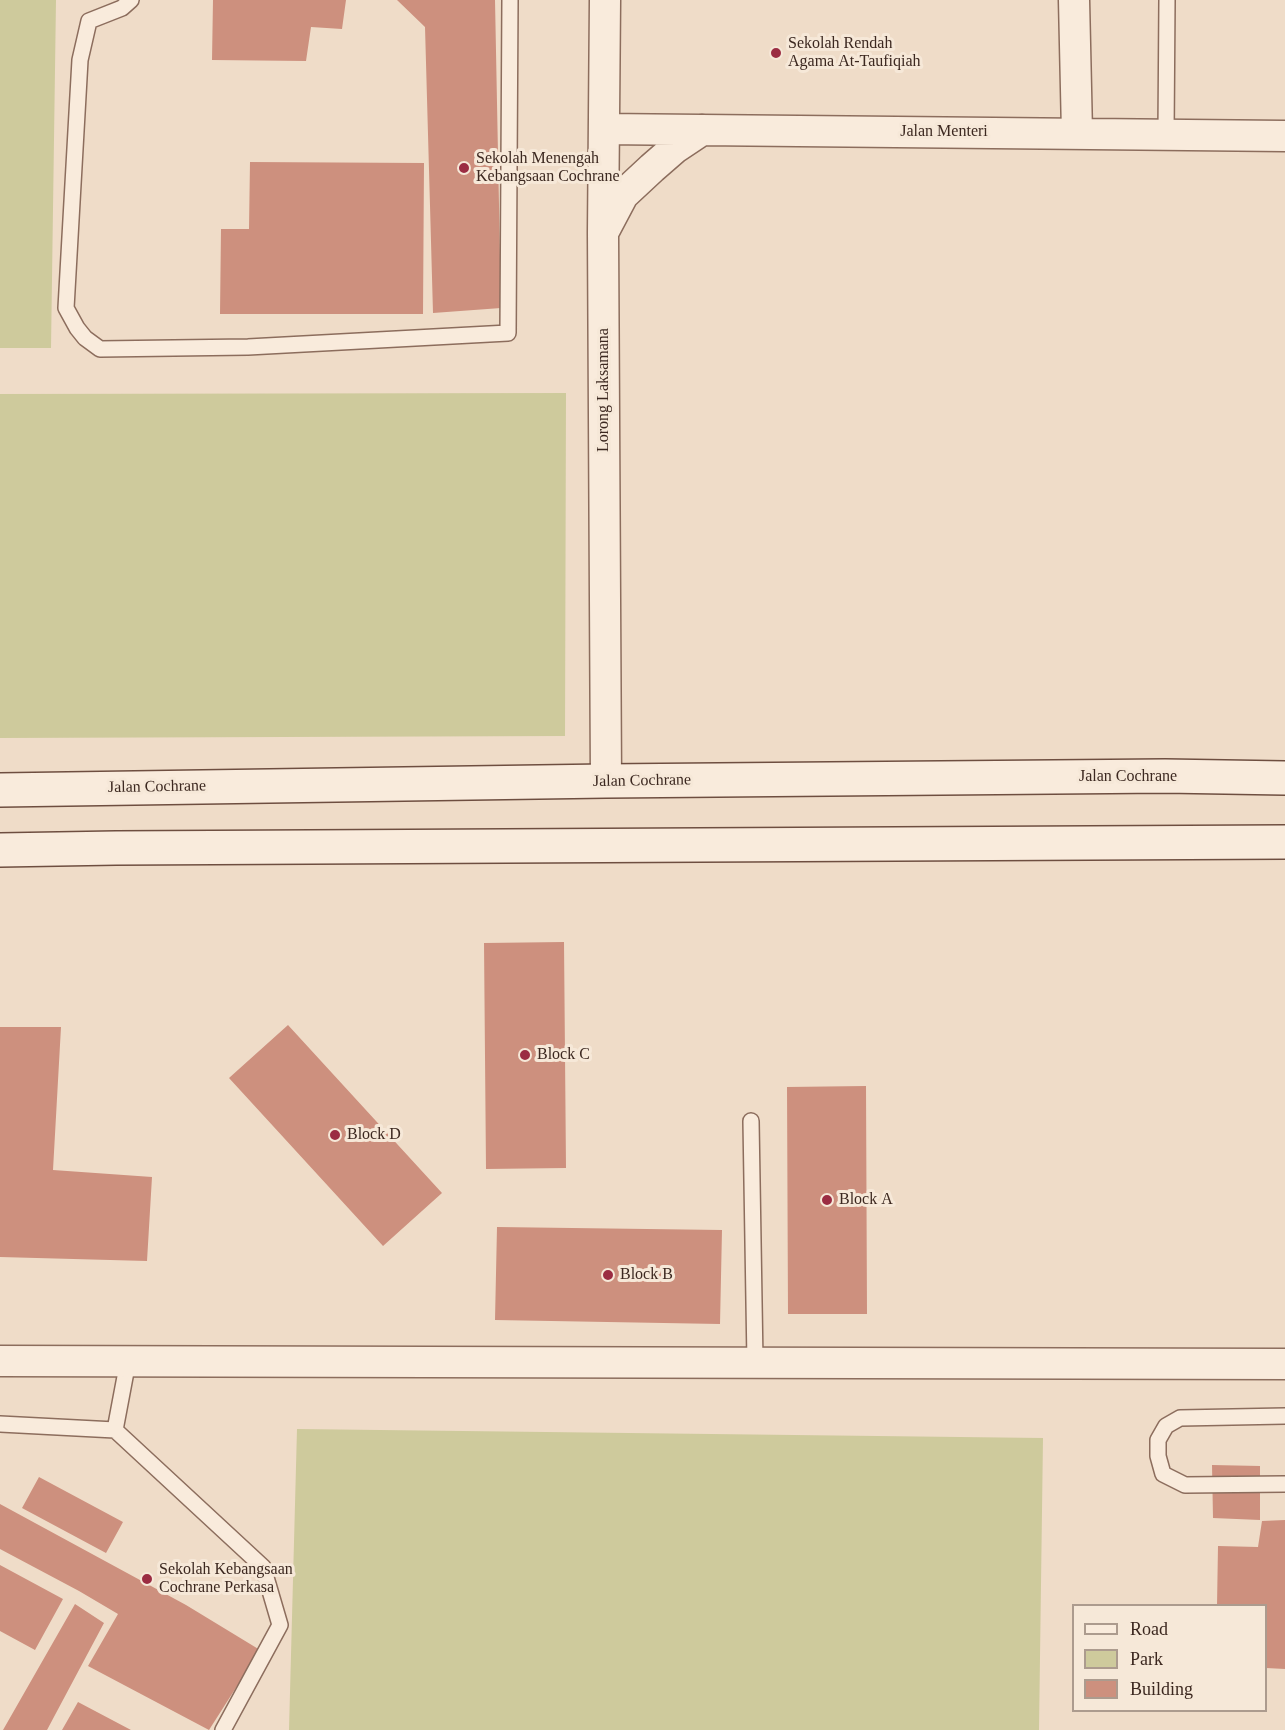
<!DOCTYPE html>
<html>
<head>
<meta charset="utf-8">
<style>
	body { margin:0 }
	#map { position:relative; width:1285px; height:1730px; overflow:hidden; background:#efdcc8; font-family:Georgia,serif }
	canvas { display:block }
	.legend { position:absolute; left:1072px; top:1604px; width:195px; height:108px; box-sizing:border-box; background:#f6e8d8; border:2px solid #ac9b8e; margin:0; padding:8px 10px; list-style:none; font-size:18px; color:#3c2820 }
	.legend li { display:flex; align-items:center; gap:12px; height:30px }
	.legend b { width:30px; border:2px solid #ac9b8e }
</style>
</head>
<body>
<div id="map">
<canvas width="1285" height="1730"></canvas>
<ul class="legend">
<li><b style="height:8px;background:#f9ebdc"></b>Road</li>
<li><b style="height:16px;background:#ceca9c"></b>Park</li>
<li><b style="height:16px;background:#cd907e"></b>Building</li>
</ul>
</div>
<script>
const g = document.querySelector('canvas').getContext('2d');
g.lineJoin = 'round';
function fill(path, color) { g.fillStyle = color; g.fill(path, 'evenodd'); }
const poly = rows => new Path2D(rows.map(r => 'M' + r).join(''));
function strokePath(path, color, width, dash) { g.strokeStyle = color; g.lineWidth = width; g.lineCap = dash ? 'butt' : 'round'; g.setLineDash(dash || []); g.stroke(path); }
function write(font, color, halo, rows, align = 'center') {
  g.font = font + ' Georgia,serif'; g.lineWidth = 6; g.setLineDash([]); g.textBaseline = 'middle'; g.strokeStyle = halo; g.fillStyle = color; for (const [text, x, y, turn = 0] of rows) {
    g.save(); g.translate(x, y); g.rotate((+turn || 0) * Math.PI / 180); g.textAlign = isNaN(turn) ? turn : align; if (halo) g.strokeText(text, 0, 0); g.fillText(text, 0, 0); g.restore();
  }
}
fill(poly([
	[0,0,56,0,51,348,0,348],
	[566,393,565,736,0,738,0,394],
	[297,1429,1043,1438,1039,1730,289,1730]
]), '#ceca9c');
fill(poly([
	[213,0,346,0,342,29,311,27,306,61,212,60],
	[397,0,495,0,501,308,433,313,425,27],
	[250,162,424,163,423,314,220,314,221,229,249,229],
	[564,942,566,1168,486,1169,484,943],
	[288,1025,442,1193,383,1246,229,1078],
	[0,1027,61,1027,53,1170,152,1177,147,1261,0,1257],
	[866,1086,867,1314,788,1314,787,1087],
	[497,1227,722,1230,720,1324,495,1320],
	[1212,1465,1260,1466,1260,1520,1213,1518],
	[39,1477,123,1522,106,1553,22,1508],
	[0,1504,186,1605,260,1650,209,1730,88,1666,118,1614,79,1591,0,1549],
	[1285,1520,1285,1669,1266,1668,1266,1606,1217,1606,1218,1546,1258,1547,1262,1521],
	[0,1565,63,1599,35,1650,0,1631],
	[75,1604,104,1623,47,1730,3,1730],
	[78,1702,131,1730,62,1730]
]), '#cd907e');
const lane = poly([
	[131,0,122,8,89,21,80,60,66,308,77,328,85,338,100,349,248,347,508,333,510,0],
	[1166,134,1167,0],
	[751,1121,755,1362],
	[128,1361,115,1430,263,1567,280,1625,223,1730],
	[1285,1416,1180,1418,1166,1426,1158,1440,1158,1456,1163,1474,1185,1485,1285,1484],
	[0,1424,115,1430]
]);
const street = poly([
	[605,0,603,233,606,781],
	[1074,0,1077,133],
	[604,129,1285,136],
	[605,229,623,195,652,168,675,148,702,130],
	[0,1361,1285,1364]
]);
const secondary = poly([
	[0,790,606,781,1165,776,1285,778],
	[0,850,116,848,1285,842]
]);
strokePath(lane, '#8c6d5d', 18);
strokePath(street, '#8c6d5d', 33);
strokePath(secondary, '#6e4e40', 36);
strokePath(lane, '#f9ebdc', 15);
strokePath(street, '#f9ebdc', 30);
strokePath(secondary, '#f9ebdc', 33);
for (const [x, y, r, color] of [
	[776,53,6,"#9b2c42"],
	[464,168,6,"#9b2c42"],
	[525,1055,6,"#9b2c42"],
	[335,1135,6,"#9b2c42"],
	[827,1200,6,"#9b2c42"],
	[608,1275,6,"#9b2c42"],
	[147,1579,6,"#9b2c42"]
]) { const dot = new Path2D(); dot.arc(x, y, r, 0, 2 * Math.PI); g.fillStyle = color; g.fill(dot); strokePath(dot, '#f6e8d8', 2); }
write('16px', '#3c2820', '#f6e8d8', [
	["Sekolah Rendah",788,44],
	["Agama At-Taufiqiah",788,62],
	["Sekolah Menengah",476,159],
	["Kebangsaan Cochrane",476,177],
	["Block C",537,1055],
	["Block D",347,1135],
	["Block A",839,1200],
	["Block B",620,1275],
	["Sekolah Kebangsaan",159,1570],
	["Cochrane Perkasa",159,1588]
], 'left');
write('16px', '#3c2820', '#f6e8d8', [
	["Jalan Menteri",944,132],
	["Lorong Laksamana",604,390,-90],
	["Jalan Cochrane",1128,777],
	["Jalan Cochrane",642,781,-1],
	["Jalan Cochrane",157,787,-1]
]);
</script>
</body>
</html>
